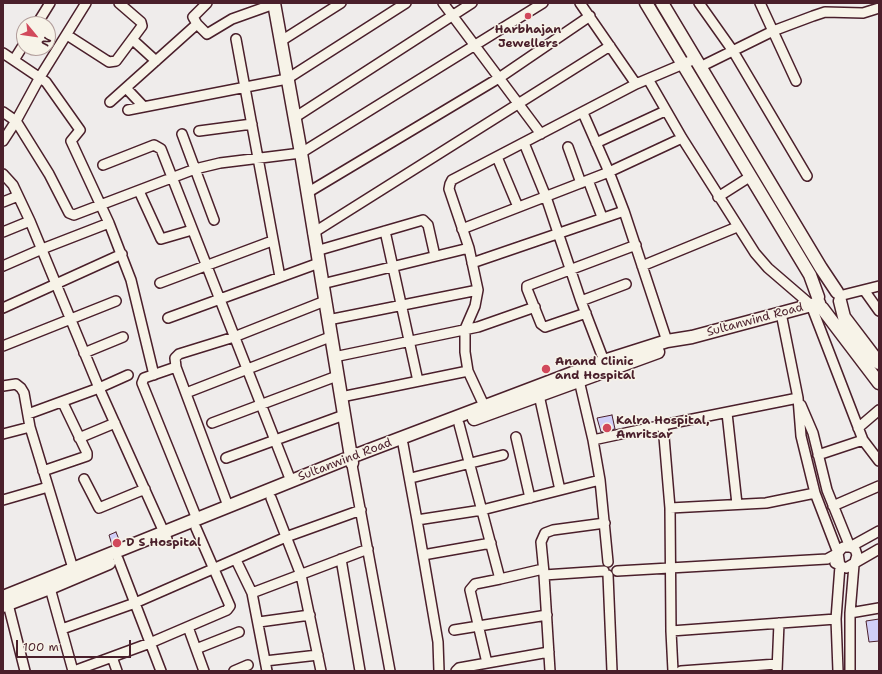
<!DOCTYPE html>
<html>
<head>
<meta charset="utf-8">
<style>
	body { margin:0 }
	#map { position:relative; width:882px; height:674px; overflow:hidden; background:#efeceb; font-family:"Shantell Sans",sans-serif }
	canvas { display:block }
	.frame { position:absolute; inset:0; border:4px solid #4a1f2b; pointer-events:none }
	.north { position:absolute; left:16px; top:16px; width:40px; height:40px; box-sizing:border-box; background:#f7f3e8; border:1px solid #b29e9c; border-radius:50%; rotate:119deg; font-size:11px; font-weight:700; line-height:16px; text-align:center; color:#4a1f2b }
	.north::after { content:''; display:block; margin:auto; width:14px; height:18px; background:#d1495b; clip-path:polygon(50% 0,100% 100%,50% 72%,0 100%) }
	.scale { position:absolute; left:16px; top:640px; width:115px; height:18px; box-sizing:border-box; border:2px solid #4a1f2b; border-top:0; padding-left:5px; font-size:12px; line-height:14px; white-space:nowrap; color:#4a1f2b; -webkit-text-stroke:3px #f7f3e8; paint-order:stroke }
</style>
</head>
<body>
<div id="map">
<canvas width="882" height="674"></canvas>
<div class="frame"></div>
<div class="north">N</div>
<div class="scale">100 m</div>
</div>
<script>
const g = document.querySelector('canvas').getContext('2d');
g.lineJoin = 'round';
function fill(path, color) { g.fillStyle = color; g.fill(path, 'evenodd'); }
const poly = rows => new Path2D(rows.map(r => 'M' + r).join(''));
function strokePath(path, color, width, dash) { g.strokeStyle = color; g.lineWidth = width; g.lineCap = dash ? 'butt' : 'round'; g.setLineDash(dash || []); g.stroke(path); }
function write(font, color, halo, rows, align = 'center') {
  g.font = font + ' "Shantell Sans",sans-serif'; g.lineWidth = 3; g.setLineDash([]); g.textBaseline = 'middle'; g.strokeStyle = halo; g.fillStyle = color; for (const [text, x, y, turn = 0] of rows) {
    g.save(); g.translate(x, y); g.rotate((+turn || 0) * Math.PI / 180); g.textAlign = isNaN(turn) ? turn : align; if (halo) g.strokeText(text, 0, 0); g.fillText(text, 0, 0); g.restore();
  }
}
const building = poly([
	[612,415,615,429,601,432,597,418,612,415],
	[116,532,120,542,112,545,109,535,116,532],
	[879,619,879,641,869,642,866,621,879,619]
]);
fill(building, '#d0cef7');
strokePath(building, '#4a1f2b', 1);
const minor = poly([
	[86,3,40,77,16,121,49,174,69,213,74,215,195,169,220,163,301,153,543,3],
	[207,3,193,17,197,24,207,34,232,19,274,4],
	[443,3,541,134],
	[580,3,636,84],
	[699,3,733,51,807,176],
	[760,3,796,81],
	[37,24,50,3],
	[67,35,109,62,116,61,142,26,141,22,119,3],
	[236,39,280,277],
	[133,40,156,61],
	[281,41,341,3],
	[3,53,46,82,80,130,71,141,109,223,131,280,154,375],
	[14,60,24,44],
	[700,67,773,31,813,16,825,12,863,13,879,8],
	[648,79,682,138,755,253,768,268,811,305,863,440,879,461],
	[126,88,144,107],
	[110,102,197,24],
	[128,110,287,79,406,3],
	[3,112,16,121,3,141],
	[583,113,609,172,624,211,667,341],
	[294,118,472,3],
	[199,131,252,124],
	[182,134,214,220],
	[524,143,546,197,581,301,604,361],
	[596,143,665,111],
	[568,147,581,183],
	[497,157,518,207],
	[103,165,154,145,161,149,291,481],
	[3,174,13,185,30,221,99,388,28,414],
	[588,180,602,217],
	[139,191,161,239,192,230],
	[307,193,499,78,590,16],
	[718,197,751,176],
	[3,202,18,196],
	[462,229,609,172,682,138],
	[385,231,418,381],
	[3,232,30,221],
	[313,233,610,46],
	[316,251,423,220,428,225,435,256],
	[472,263,624,211],
	[3,266,42,249,109,223],
	[642,266,737,227],
	[160,283,272,241],
	[322,284,469,248],
	[864,290,879,311],
	[839,296,879,286],
	[581,301,626,284],
	[3,308,122,254],
	[586,313,545,327,541,324,527,289,527,286,636,245],
	[168,318,319,263],
	[328,320,478,290],
	[3,346,116,301],
	[84,353,123,337],
	[334,357,478,327,535,307],
	[176,367,175,358,179,354,234,337,325,301],
	[128,375,99,388,167,539],
	[578,376,593,440,600,480,608,562],
	[3,386,16,384,21,388,24,393,30,427,75,575],
	[186,393,330,337],
	[539,395,560,490],
	[341,397,468,371],
	[798,398,663,425,670,508,671,631,836,619],
	[801,405,813,433,827,490,850,547,855,549,857,555,854,565,850,613,850,671],
	[487,412,468,371,465,352,465,329,475,306,478,290,469,248,449,189,450,184,452,180,636,84,695,59],
	[727,413,737,504],
	[212,423,337,376],
	[459,424,500,579,543,569],
	[858,428,879,410],
	[3,434,30,427],
	[516,437,530,498],
	[79,438,115,423],
	[593,440,663,425],
	[403,444,417,520],
	[818,455,863,440],
	[226,458,344,415],
	[352,465,390,671],
	[43,471,87,456,87,453,63,403],
	[411,478,503,455],
	[84,479,99,508,145,489],
	[271,498,301,575,321,671],
	[3,500,48,487],
	[833,506,879,486],
	[670,508,766,503,815,493],
	[197,519,142,383,144,378,176,367,228,506],
	[423,555,491,543],
	[118,559,161,671],
	[341,559,360,671],
	[236,560,252,593],
	[835,563,846,568,879,549],
	[617,571,827,559,838,553,815,493,801,436,798,398,781,313],
	[544,573,541,542,545,533,553,530,605,523],
	[608,575,612,671],
	[50,588,73,671],
	[8,604,25,671],
	[850,613,879,608],
	[259,622,310,615],
	[188,627,204,671],
	[62,629,135,603,286,537,361,510],
	[454,630,547,615],
	[671,631,673,671],
	[196,649,239,632],
	[112,657,117,671],
	[265,661,318,655],
	[487,663,470,590,475,584,500,579],
	[74,671,150,643,227,610,230,606,196,528],
	[234,671,248,665],
	[267,671,252,593,368,549],
	[439,671,438,642,417,520,482,510,600,480],
	[456,671,459,668,549,652],
	[550,671,544,575,604,571],
	[681,671,777,664],
	[777,671,779,623],
	[838,671,836,619,840,566,838,553,843,547,850,547,879,531]
]);
const major = poly([
	[274,3,301,153,352,463],
	[646,3,810,275,818,297],
	[662,3,821,268,837,292],
	[840,301,844,317,879,363],
	[822,308,879,383],
	[474,419,658,352],
	[3,597,351,457,604,361,667,341,692,337,819,303],
	[3,606,50,588,109,563]
]);
strokePath(minor, '#4a1f2b', 12);
strokePath(major, '#4a1f2b', 15);
strokePath(minor, '#f7f3e8', 9);
strokePath(major, '#f7f3e8', 12);
for (const [x, y, r, color] of [
	[528,16,4,"#d1495b"],
	[546,369,5,"#d1495b"],
	[607,428,5,"#d1495b"],
	[117,543,5,"#d1495b"]
]) { const dot = new Path2D(); dot.arc(x, y, r, 0, 2 * Math.PI); g.fillStyle = color; g.fill(dot); strokePath(dot, '#f7f3e8', 1.5); }
write('bold 12px', '#4a1f2b', '#f7f3e8', [
	["Harbhajan",528,30,"center"],
	["Jewellers",528,44,"center"],
	["Anand Clinic",555,362],
	["and Hospital",555,376],
	["Kalra Hospital,",616,421],
	["Amritsar",616,435],
	["D S Hospital",126,543]
], 'left');
write('12px', '#4a1f2b', '#f7f3e8', [
	["Sultanwind Road",755,320,-15],
	["Sultanwind Road",345,460,-21]
]);
</script>
</body>
</html>
